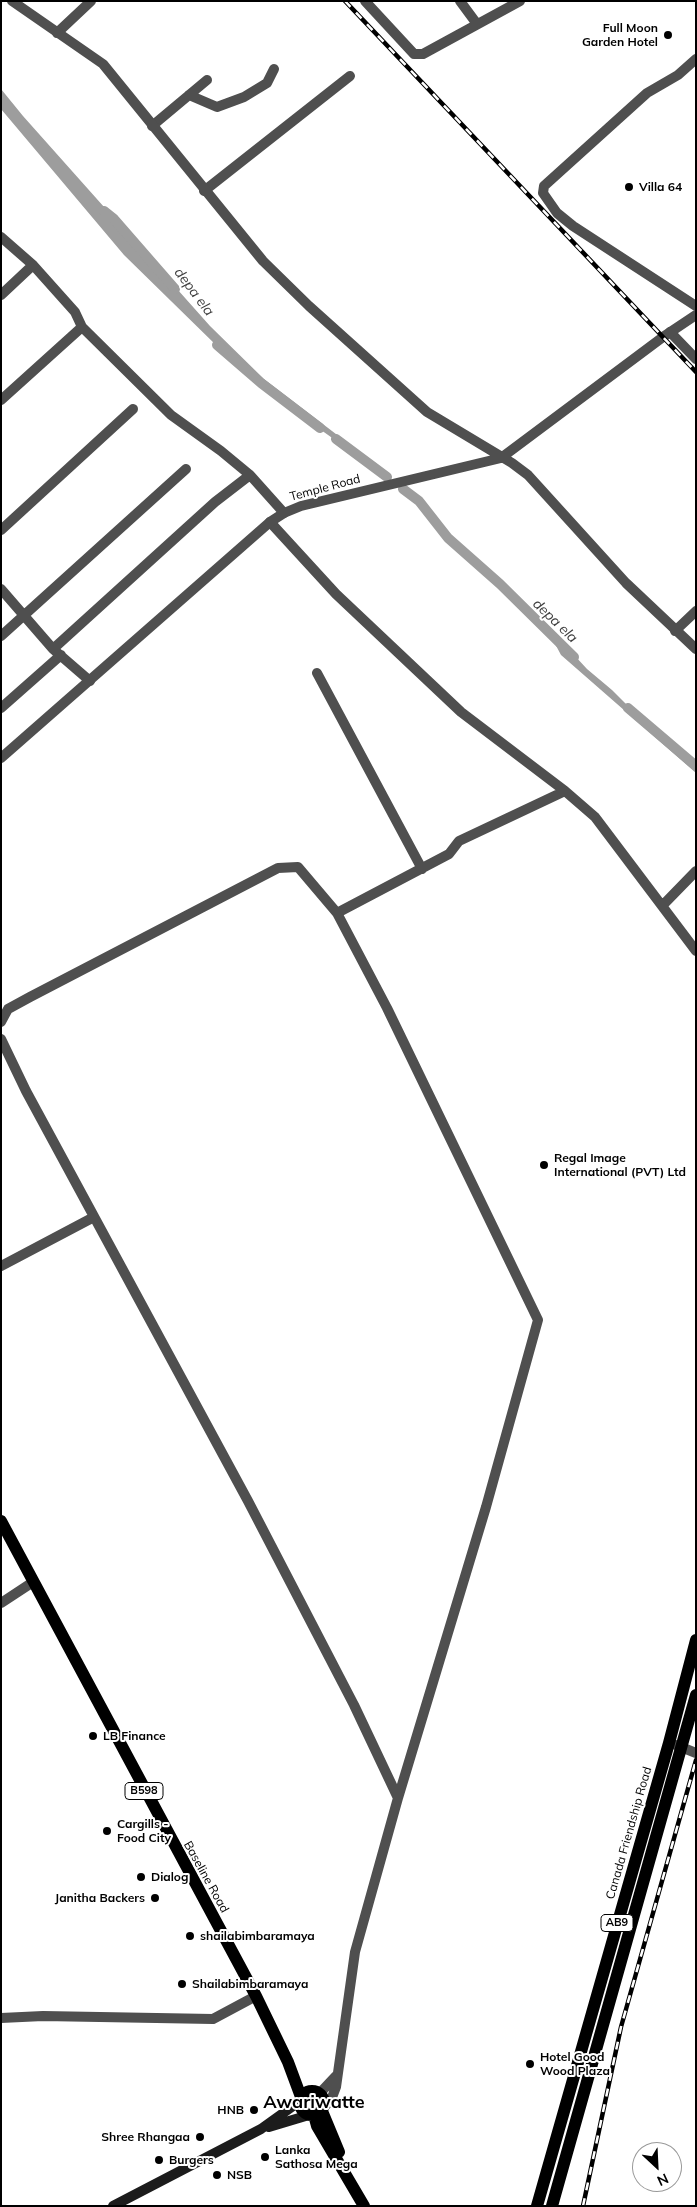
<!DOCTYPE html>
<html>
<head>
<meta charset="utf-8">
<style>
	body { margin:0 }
	#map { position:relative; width:697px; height:2207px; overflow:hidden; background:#fff; font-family:Mulish,sans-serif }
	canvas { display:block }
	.frame { position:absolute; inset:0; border:2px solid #000; pointer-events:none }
	.north { position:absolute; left:632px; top:2142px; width:50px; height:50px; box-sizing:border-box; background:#fff; border:1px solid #999; border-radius:50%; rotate:155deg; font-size:14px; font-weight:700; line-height:20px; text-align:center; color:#000 }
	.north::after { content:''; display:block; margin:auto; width:18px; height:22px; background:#000; clip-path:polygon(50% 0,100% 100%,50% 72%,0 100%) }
</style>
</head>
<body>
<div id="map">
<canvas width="697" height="2207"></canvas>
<div class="frame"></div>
<div class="north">N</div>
</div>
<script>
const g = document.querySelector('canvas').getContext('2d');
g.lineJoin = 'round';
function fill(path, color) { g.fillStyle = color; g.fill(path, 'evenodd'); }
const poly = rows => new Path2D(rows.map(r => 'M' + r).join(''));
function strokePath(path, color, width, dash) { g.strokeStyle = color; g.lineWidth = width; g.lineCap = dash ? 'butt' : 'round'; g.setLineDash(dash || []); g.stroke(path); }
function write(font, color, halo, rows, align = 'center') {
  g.font = font + ' Mulish,sans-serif'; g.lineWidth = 4; g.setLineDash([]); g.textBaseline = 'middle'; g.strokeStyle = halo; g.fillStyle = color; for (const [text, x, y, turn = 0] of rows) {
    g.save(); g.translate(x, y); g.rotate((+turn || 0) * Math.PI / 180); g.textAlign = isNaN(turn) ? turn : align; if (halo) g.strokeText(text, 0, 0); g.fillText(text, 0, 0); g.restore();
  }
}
fill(poly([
	[1,89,23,116,210,326,264,379,349,444,345,447,321,430,295,407,261,383,251,379,241,364,219,348,124,255,1,109],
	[553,640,575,656,587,669,612,690,660,738,696,764,696,773,561,655]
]), '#9d9d9d');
strokePath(poly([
	[104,211,114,219,175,289],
	[217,345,261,383,320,428],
	[336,439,387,477],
	[403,489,419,501,448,538,500,584,574,657],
	[628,708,696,766]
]), '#9d9d9d', 10);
strokePath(poly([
	[365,1,414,54,423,54,520,1],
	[460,1,477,24],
	[57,33,91,1],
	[696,59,678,75,647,93,544,186,543,193,557,213,573,226,696,306],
	[189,95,217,107,244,97,267,83,274,69],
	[152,126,207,80],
	[204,191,350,76],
	[1,237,33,265,75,312,82,327,171,415,221,451,250,475,284,513],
	[1,295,33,265],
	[670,332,696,359],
	[1,400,82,327],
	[270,522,336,594,461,712,565,791,595,817,696,951],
	[1,530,133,409],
	[1,589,53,649,90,681],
	[675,631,696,611],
	[1,636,186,469],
	[53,649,215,502,250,475],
	[317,673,422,869],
	[1,708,61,655],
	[662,906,696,871],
	[337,913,449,854,459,841,565,791],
	[1,1022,8,1009,30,997,278,868,298,867,337,913,387,1008,538,1320,486,1507,398,1798,355,1952,336,2087,331,2100,325,2106],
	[1,1039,26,1091,248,1501,354,1705,398,1798],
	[1,1266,94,1217],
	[1,1603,33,1582],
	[676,1745,696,1753],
	[1,2018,43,2016,213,2019,256,1996],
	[320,2093,336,2076]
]), '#4f4f4f', 10);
strokePath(poly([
	[12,1,103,64,263,261,309,306,427,412,512,463,528,475,626,583,696,649],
	[1,758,270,522,284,513,301,506,501,458,663,337,696,315]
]), '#4f4f4f', 10);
strokePath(poly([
	[269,2127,309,2115],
	[113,2206,261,2129,300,2101]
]), '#1c1c1c', 10);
strokePath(poly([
	[1,1521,256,1996,288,2062,301,2097],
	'300 2103a12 12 0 1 1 24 0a12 12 0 1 1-24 0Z',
	[322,2111,339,2152],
	[314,2115,317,2126,364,2206],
	[537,2206,669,1743,696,1640],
	[552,2206,696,1695]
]), '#000', 12);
const rail = poly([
	[345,1,696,372],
	[583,2206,621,2027,696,1760]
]);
strokePath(rail, '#000', 4.5);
strokePath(rail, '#fff', 2.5, [8]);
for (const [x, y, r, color] of [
	[668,35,5,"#000"],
	[629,187,5,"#000"],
	[544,1165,5,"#000"],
	[93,1736,5,"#000"],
	[107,1831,5,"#000"],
	[141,1877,5,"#000"],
	[155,1898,5,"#000"],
	[190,1936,5,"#000"],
	[182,1984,5,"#000"],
	[530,2064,5,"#000"],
	[254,2110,5,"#000"],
	[200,2137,5,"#000"],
	[265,2157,5,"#000"],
	[159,2160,5,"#000"],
	[217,2175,5,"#000"]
]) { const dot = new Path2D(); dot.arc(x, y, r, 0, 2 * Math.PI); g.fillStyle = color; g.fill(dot); strokePath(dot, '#fff', 2); }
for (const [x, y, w] of [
	[144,1791,38],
	[617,1923,32]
]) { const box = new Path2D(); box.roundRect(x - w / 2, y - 8.5, w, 17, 4); g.fillStyle = '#fff'; g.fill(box); strokePath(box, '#000', 1); }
write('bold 11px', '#000', null, [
	["B598",144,1791],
	["AB9",617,1923]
]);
write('bold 12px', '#000', '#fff', [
	["Full Moon",658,28,"right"],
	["Garden Hotel",658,42,"right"],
	["Villa 64",639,187],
	["Regal Image",554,1158],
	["International (PVT) Ltd",554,1172],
	["LB Finance",103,1736],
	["Cargills -",117,1824],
	["Food City",117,1838],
	["Dialog",151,1877],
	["Janitha Backers",145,1898,"right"],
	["shailabimbaramaya",200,1936],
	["Shailabimbaramaya",192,1984],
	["Hotel Good",540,2057],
	["Wood Plaza",540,2071],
	["HNB",244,2110,"right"],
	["Shree Rhangaa",190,2137,"right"],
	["Lanka",275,2150],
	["Sathosa Mega",275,2164],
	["Burgers",169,2160],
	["NSB",227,2175]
], 'left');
write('12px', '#000', '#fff', [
	["Temple Road",325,488,-15],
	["Canada Friendship Road",629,1833,-74],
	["Baseline Road",206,1877,61]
]);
write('italic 14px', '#3e3e3e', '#fff', [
	["depa ela",194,292,53],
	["depa ela",555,621,44]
]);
write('bold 18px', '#000', '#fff', [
	["Awariwatte",314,2103]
]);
</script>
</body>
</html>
